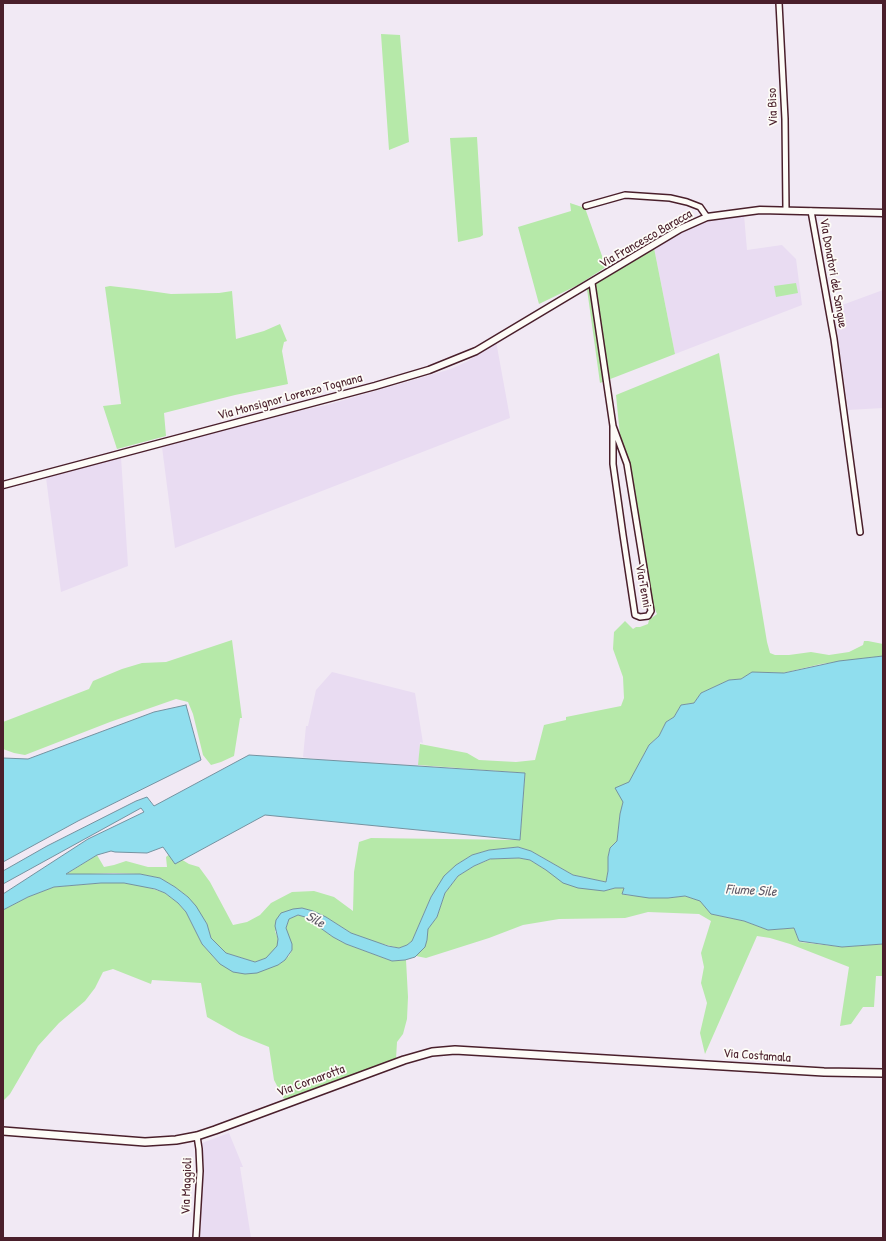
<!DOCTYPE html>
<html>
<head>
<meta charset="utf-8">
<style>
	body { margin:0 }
	#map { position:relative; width:886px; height:1241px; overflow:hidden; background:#f1e9f4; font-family:"Patrick Hand",sans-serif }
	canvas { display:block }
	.frame { position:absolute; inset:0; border:4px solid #4a1f2b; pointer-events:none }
</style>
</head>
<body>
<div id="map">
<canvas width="886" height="1241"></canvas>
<div class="frame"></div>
</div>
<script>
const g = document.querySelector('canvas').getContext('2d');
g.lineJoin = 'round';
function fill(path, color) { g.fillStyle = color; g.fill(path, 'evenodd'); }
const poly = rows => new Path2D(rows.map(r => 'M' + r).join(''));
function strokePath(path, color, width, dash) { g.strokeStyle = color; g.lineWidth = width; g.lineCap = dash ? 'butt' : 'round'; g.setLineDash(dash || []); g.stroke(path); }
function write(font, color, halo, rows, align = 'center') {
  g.font = font + ' "Patrick Hand",sans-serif'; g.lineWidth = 3.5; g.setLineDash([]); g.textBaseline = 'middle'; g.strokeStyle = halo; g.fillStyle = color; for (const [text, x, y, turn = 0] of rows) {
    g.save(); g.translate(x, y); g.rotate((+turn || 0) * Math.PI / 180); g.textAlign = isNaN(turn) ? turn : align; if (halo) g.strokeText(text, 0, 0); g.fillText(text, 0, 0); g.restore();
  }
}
fill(poly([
	[729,215,744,215,747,250,782,245,796,259,802,305,675,354,654,248,679,232,706,220],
	[883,290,883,408,848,410,834,308],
	[496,341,510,418,175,548,162,447,283,414,327,405,451,369,468,361],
	[121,457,128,566,61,592,46,478],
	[332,672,415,693,423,743,420,742,418,774,303,757,306,726,308,726,316,690],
	[229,1133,243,1167,240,1167,251,1238,200,1238,204,1164,202,1143]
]), '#e9dcf2');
fill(poly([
	[381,34,400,35,409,142,389,150],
	[477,137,483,235,480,237,458,242,450,138],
	[570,203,585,208,606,267,578,285,539,304,518,227,571,211],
	[654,248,675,354,600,383,587,289],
	[796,283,798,293,776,297,774,286],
	[110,286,136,289,171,294,219,293,232,291,236,339,264,331,280,324,287,341,284,342,282,351,288,384,235,395,164,413,166,436,117,449,103,406,121,404,105,287],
	[719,353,767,642,770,653,775,655,789,655,811,652,829,655,849,652,863,645,864,641,868,641,883,644,883,656,821,664,783,673,752,672,741,679,729,680,701,693,694,703,681,705,674,717,666,722,659,736,649,745,629,783,620,814,617,841,610,848,608,857,608,871,606,882,573,875,531,851,518,847,489,850,472,855,456,865,431,897,412,941,407,945,399,948,375,942,351,933,326,917,313,911,302,908,275,931,278,939,278,946,273,953,266,958,255,962,226,953,211,938,207,924,188,897,175,887,160,878,140,874,114,873,65,875,97,855,104,867,114,865,126,861,148,867,167,867,166,857,171,853,189,864,199,867,210,882,233,925,247,922,260,915,271,903,292,892,314,891,334,897,353,911,354,872,359,842,371,838,520,840,525,773,418,765,420,744,467,753,479,760,516,762,535,760,544,725,566,720,566,717,621,706,624,698,623,677,613,649,614,632,625,621,633,629,636,627,640,627,648,624,649,620,657,614,653,605,627,460,621,446,616,395],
	[232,640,242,718,240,718,234,756,221,762,211,765,203,755,193,714,188,702,176,699,110,722,25,755,14,753,3,749,3,722,89,689,93,681,122,669,142,663,166,662],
	[519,858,530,860,546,870,604,891,615,888,624,888,622,894,625,895,668,898,685,896,701,901,711,914,744,921,768,930,794,928,799,942,842,947,883,944,883,976,876,976,874,1007,863,1007,851,1024,840,1026,849,967,790,944,770,938,757,936,705,1054,700,1033,707,1003,701,983,704,967,701,953,711,921,699,914,648,912,625,918,559,919,523,925,489,938,426,958,416,956,420,952,427,940,427,930,437,917,445,893,458,876,474,866,491,859],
	[101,883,124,883,144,886,165,893,178,903,186,912,202,944,220,964,278,965,289,956,292,950,286,928,289,919,298,915,305,917,333,937,346,944,392,961,406,960,408,997,407,1019,403,1034,397,1042,396,1059,285,1101,274,1080,269,1047,239,1035,207,1017,201,983,152,980,151,984,113,969,103,972,95,988,85,1001,59,1023,38,1046,10,1094,3,1101,3,910,28,897,54,887]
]), '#b6e9a9');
const water = poly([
	[883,656,883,944,842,947,799,941,794,928,768,930,744,921,711,914,700,901,685,896,668,898,649,898,622,894,624,888,615,888,604,891,578,888,563,883,546,870,530,860,519,858,490,859,474,866,458,876,445,893,437,917,428,929,427,940,425,947,415,957,405,960,392,961,346,944,333,937,305,917,298,915,289,919,286,928,292,944,292,950,285,960,278,965,257,973,245,974,233,972,220,964,202,944,186,912,178,903,165,893,155,889,124,883,101,883,54,887,28,897,3,910,3,894,88,839,144,812,141,808,3,884,3,871,47,846,136,801,147,797,154,806,249,755,525,773,520,840,265,815,175,864,163,847,147,853,115,852,111,851,97,855,66,874,140,874,160,878,175,887,188,897,196,906,207,924,211,938,226,953,255,962,266,958,277,946,278,939,275,926,276,920,281,913,293,909,302,908,313,911,326,917,351,933,388,946,399,948,407,945,412,941,431,897,444,876,456,865,472,855,489,850,518,847,531,851,573,875,606,882,608,871,608,857,610,848,617,841,620,814,623,802,615,788,629,782,649,745,659,736,666,722,674,717,681,705,694,703,701,693,729,680,741,679,752,672,784,673,839,661,883,656],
	[186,705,201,760,78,821,3,862,3,758,28,759,154,712,186,705]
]);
fill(water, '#90deee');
strokePath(water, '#7492a0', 1);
const minor = poly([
	[779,3,785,119,786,210],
	[586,206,625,195,670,198,687,202,700,207,707,217],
	[811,211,834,339,860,532],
	[592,283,613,426,613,464,623,535,635,615,640,617,648,616,651,611,627,464,613,426],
	[196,1238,200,1171,199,1149,197,1136]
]);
const tertiary = poly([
	[3,485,375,386,429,370,476,351,680,229,707,217,760,210,883,213]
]);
const secondary = poly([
	[3,1131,145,1142,176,1140,197,1136,215,1130,404,1060,432,1052,455,1050,824,1072,883,1073]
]);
strokePath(minor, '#4a1f2b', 8);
strokePath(tertiary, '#4a1f2b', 9);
strokePath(secondary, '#4a1f2b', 10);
strokePath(minor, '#fdfcf7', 5);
strokePath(tertiary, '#fdfcf7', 6);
strokePath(secondary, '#fdfcf7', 7);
write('13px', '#4a1f2b', '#fdfcf7', [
	["Via Biso",773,107,-92],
	["Via Francesco Baracca",646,239,-30],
	["Via Donatori del Sangue",833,273,80],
	["Via Monsignor Lorenzo Tognana",290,397,-15],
	["Via Tenni",643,586,80],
	["Via Costamala",757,1056,4],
	["Via Cornarotta",311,1081,-20],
	["Via Maggioli",187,1186,-88]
]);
write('italic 14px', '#5f5866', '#fdfcf7', [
	["Fiume Sile",751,891,3],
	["Sile",315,920,29]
]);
</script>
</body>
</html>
